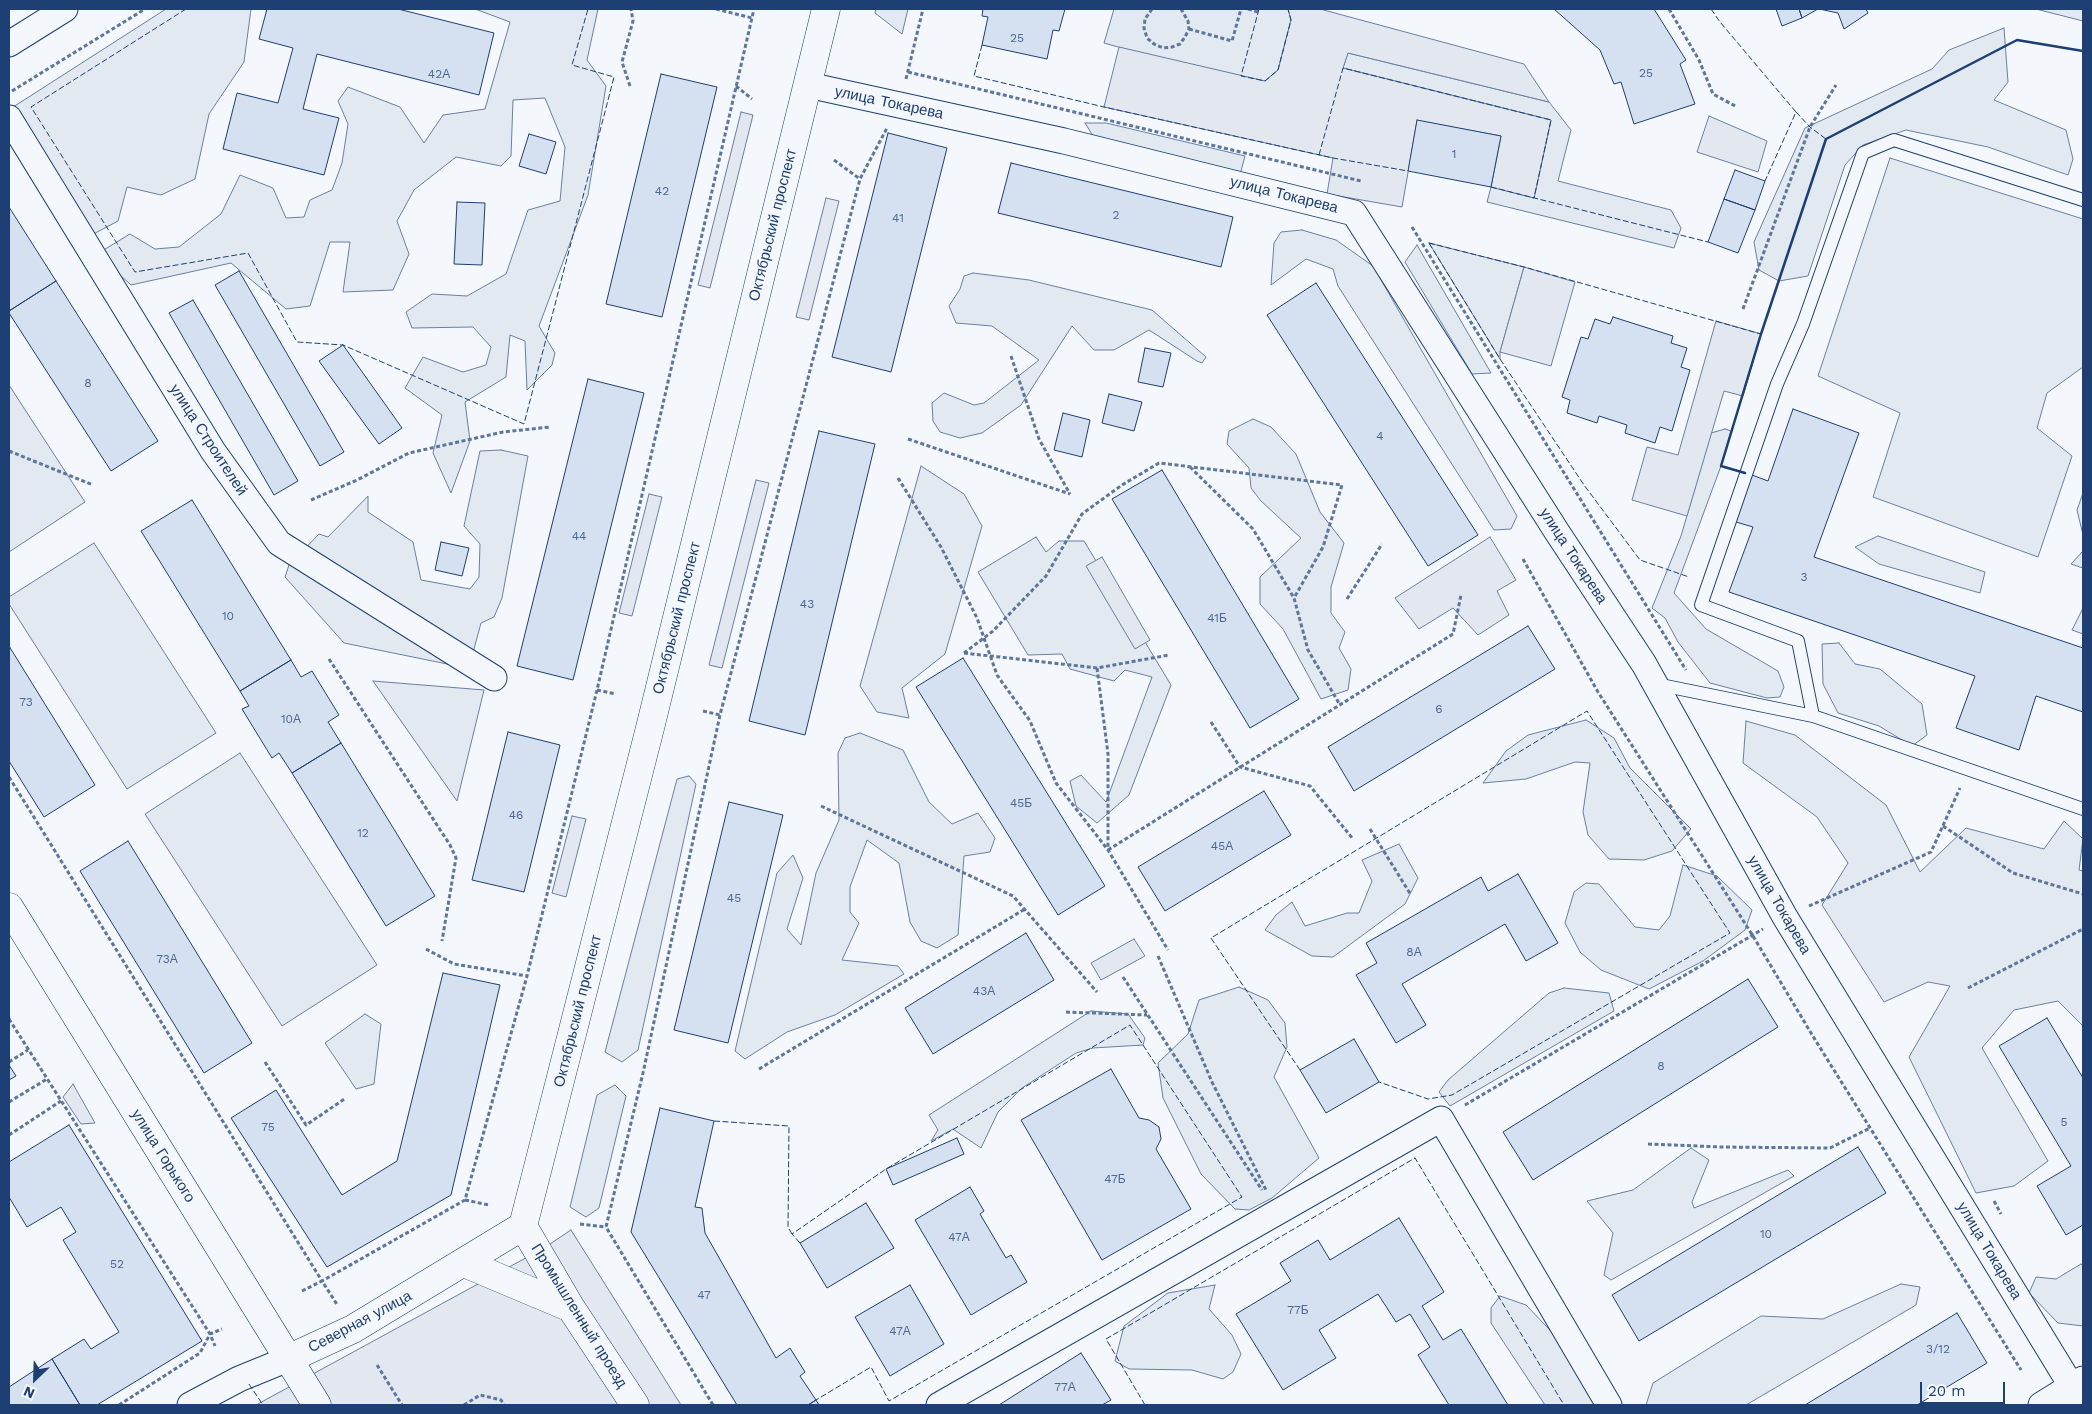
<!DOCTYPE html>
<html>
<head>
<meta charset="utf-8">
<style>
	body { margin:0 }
	#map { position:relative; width:2092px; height:1414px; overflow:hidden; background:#f4f7fb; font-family:"Work Sans",sans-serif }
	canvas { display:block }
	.frame { position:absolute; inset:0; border:10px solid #1d3f73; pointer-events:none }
	.north { position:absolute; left:10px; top:1354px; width:50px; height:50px; -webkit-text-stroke:4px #f4f7fb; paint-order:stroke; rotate:204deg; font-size:14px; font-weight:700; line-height:20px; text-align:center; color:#1d3f73 }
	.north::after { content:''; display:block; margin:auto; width:18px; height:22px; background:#1d3f73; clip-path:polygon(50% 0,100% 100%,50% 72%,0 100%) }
	.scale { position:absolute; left:1920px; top:1382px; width:85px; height:22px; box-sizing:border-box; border:2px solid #1d3f73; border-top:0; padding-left:6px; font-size:15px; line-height:18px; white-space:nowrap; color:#1d3f73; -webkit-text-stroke:4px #f4f7fb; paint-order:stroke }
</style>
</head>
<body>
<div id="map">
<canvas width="2092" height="1414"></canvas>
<div class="frame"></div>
<div class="north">N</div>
<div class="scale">20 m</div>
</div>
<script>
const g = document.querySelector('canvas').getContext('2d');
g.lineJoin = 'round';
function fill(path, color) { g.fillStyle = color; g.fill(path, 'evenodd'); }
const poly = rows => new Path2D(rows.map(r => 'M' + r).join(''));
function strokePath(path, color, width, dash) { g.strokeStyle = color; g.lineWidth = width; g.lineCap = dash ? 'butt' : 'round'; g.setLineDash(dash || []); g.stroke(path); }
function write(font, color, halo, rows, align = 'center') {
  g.font = font + ' "Work Sans",sans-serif'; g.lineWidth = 4; g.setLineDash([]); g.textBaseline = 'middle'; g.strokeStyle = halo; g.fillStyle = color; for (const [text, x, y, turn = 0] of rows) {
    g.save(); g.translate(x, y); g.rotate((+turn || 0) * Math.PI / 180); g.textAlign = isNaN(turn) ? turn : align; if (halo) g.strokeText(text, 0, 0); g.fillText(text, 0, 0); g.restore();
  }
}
const green = poly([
	[166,9,251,9,244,62,209,114,195,179,161,195,127,187,118,221,84,239,10,109,166,9],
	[475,9,598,9,587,60,606,86,588,195,539,326,555,353,552,365,527,390,525,341,510,335,506,377,465,402,470,441,451,493,433,453,442,415,405,388,423,357,463,372,486,365,491,347,473,327,412,328,406,312,432,294,467,296,506,274,528,210,560,201,565,147,545,98,513,100,511,156,501,166,456,157,414,190,397,221,409,254,393,290,343,292,350,242,330,242,310,306,286,309,231,263,131,285,97,254,130,234,155,249,179,247,221,214,240,175,273,188,286,218,304,217,310,200,332,190,342,163,348,124,338,101,348,87,400,107,424,143,443,115,485,109,510,22,475,9],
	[876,9,908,9,902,34,875,13,876,9],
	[1114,9,1288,9,1291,20,1278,70,1265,81,1154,57,1104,43,1114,9],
	[2036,9,2083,9,2083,21,2036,9],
	[2004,28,2008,82,1994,100,2066,130,2073,159,2068,175,1988,147,1906,130,1863,145,1845,165,1808,276,1779,281,1759,270,1754,242,1805,128,1932,69,1949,50,2004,28],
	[1348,53,1549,102,1571,130,1558,181,1671,210,1681,228,1674,248,1487,202,1491,187,1534,198,1551,120,1343,68,1348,53],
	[1085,123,1106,123,1245,156,1240,175,1093,136,1085,123],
	[1890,158,2083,219,2083,367,2047,393,2037,428,2072,456,2038,557,1873,497,1900,413,1818,376,1890,158],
	[1302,230,1336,240,1373,266,1517,516,1511,529,1494,530,1338,286,1333,269,1306,259,1271,285,1274,243,1281,232,1302,230],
	[1429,243,1524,267,1500,352,1500,359,1429,243],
	[1417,245,1491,373,1472,374,1405,262,1417,245],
	[973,273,1029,280,1152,310,1206,357,1202,363,1197,361,1149,330,1114,350,1094,350,1072,326,1021,405,982,433,960,438,940,432,933,421,932,403,944,393,974,405,984,403,1039,360,992,326,956,323,949,306,960,289,964,276,973,273],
	[9,385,85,502,9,552,9,385],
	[1253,419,1271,427,1296,454,1320,512,1344,543,1331,587,1331,613,1345,632,1339,648,1351,669,1348,690,1321,699,1283,629,1260,604,1260,577,1301,538,1261,501,1251,488,1249,468,1227,444,1229,431,1253,419],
	[1725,429,1731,431,1721,466,1674,593,1706,629,1778,671,1784,687,1780,697,1767,698,1710,683,1678,642,1665,618,1652,608,1681,536,1711,433,1725,429],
	[501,450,528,456,502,598,494,617,481,623,471,660,457,666,344,643,285,577,289,565,319,534,328,537,368,496,368,512,413,542,421,580,470,589,479,577,480,544,464,526,480,451,501,450],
	[921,466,964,494,982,526,945,654,902,688,909,718,877,712,860,686,921,466],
	[2083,493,2083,535,2077,510,2083,493],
	[1878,536,1985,572,1980,593,1879,564,1855,547,1878,536],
	[1036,537,1046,552,1059,541,1084,541,1171,685,1129,795,1097,823,1076,806,1070,781,1081,775,1106,802,1152,677,1125,670,1114,681,1070,669,1062,654,1028,655,978,572,1036,537],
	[94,543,216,733,127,789,9,604,9,597,94,543],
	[2083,551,2083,568,2071,564,2083,551],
	[2083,608,2083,634,2072,630,2083,608],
	[1839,643,1855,664,1880,669,1922,704,1927,735,1912,746,1879,726,1838,713,1823,684,1822,644,1839,643],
	[373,681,484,690,457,801,373,681],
	[1586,720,1614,738,1630,768,1691,829,1672,851,1644,860,1609,859,1588,835,1583,812,1590,763,1575,762,1526,779,1483,783,1506,751,1528,735,1586,720],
	[1746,721,1795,735,1886,805,1920,872,1966,828,2044,849,2064,821,2083,839,2079,870,2083,871,2083,1026,2058,1001,2014,1010,1982,1048,2048,1161,2014,1186,1976,1193,1909,1057,1950,986,1928,982,1884,1002,1822,905,1848,863,1817,817,1743,763,1746,721],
	[860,733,903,750,929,802,952,824,978,813,995,838,990,852,964,856,958,935,937,948,921,941,910,922,899,863,867,840,850,887,850,912,859,923,842,960,898,966,904,974,835,1015,787,1032,745,1059,735,1051,777,873,793,855,803,878,787,929,801,945,816,873,839,820,838,753,845,738,860,733],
	[240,753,377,965,282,1026,145,814,240,753],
	[689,776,696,784,638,1050,622,1062,605,1052,677,779,689,776],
	[1399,844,1418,878,1405,904,1333,957,1312,956,1265,930,1276,915,1292,902,1305,926,1347,913,1359,913,1372,881,1362,860,1399,844],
	[1683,865,1717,876,1752,910,1745,930,1703,961,1649,989,1601,970,1580,952,1565,923,1574,892,1586,883,1599,884,1635,927,1659,930,1670,916,1683,865],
	[1239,987,1268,1000,1285,1023,1287,1047,1274,1077,1319,1158,1272,1198,1249,1210,1235,1209,1201,1174,1163,1098,1158,1063,1188,1034,1199,1000,1239,987],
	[1564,988,1609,993,1614,1011,1450,1106,1439,1092,1448,1080,1549,993,1564,988],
	[1091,1011,1128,1014,1145,1038,1143,1045,1093,1048,1076,1053,1022,1088,998,1112,981,1148,953,1129,931,1141,938,1130,929,1115,1091,1011],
	[365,1014,381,1024,374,1084,356,1089,325,1043,365,1014],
	[615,1085,626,1096,599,1208,586,1217,570,1207,597,1095,615,1085],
	[1691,1148,1709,1160,1692,1202,1694,1208,1788,1170,1794,1176,1611,1280,1604,1275,1613,1233,1587,1201,1633,1190,1691,1148],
	[2081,1264,2083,1266,2083,1326,2058,1323,2029,1293,2036,1277,2056,1279,2081,1264],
	[1901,1284,1920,1287,1916,1305,1746,1405,1646,1405,1653,1383,1761,1316,1823,1319,1901,1284],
	[1215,1285,1209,1309,1232,1335,1241,1354,1233,1372,1223,1379,1192,1370,1129,1369,1115,1361,1124,1326,1168,1293,1215,1285],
	[1500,1296,1526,1305,1568,1349,1600,1405,1545,1405,1491,1323,1491,1308,1500,1296]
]);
fill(green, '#e3e9f0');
strokePath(green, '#687fa3', 1);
const parking = poly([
	[1288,9,1320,9,1524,64,1549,102,1348,53,1343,68,1551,120,1534,198,1491,187,1501,136,1417,121,1402,207,1327,194,1333,158,1104,107,1119,47,1265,81,1278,70,1291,20,1288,9],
	[741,112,753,115,710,288,698,285,741,112],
	[1709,116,1767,141,1758,172,1697,152,1709,116],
	[826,198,839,201,809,320,796,317,826,198],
	[1524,267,1575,282,1551,366,1500,352,1524,267],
	[1716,321,1761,334,1743,396,1724,391,1687,516,1632,500,1647,447,1678,455,1716,321],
	[756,480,769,483,722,668,709,665,756,480],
	[649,494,662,497,632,616,619,613,649,494],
	[1490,537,1516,580,1497,591,1509,615,1478,635,1453,608,1419,629,1395,598,1490,537],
	[1102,557,1150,640,1135,649,1086,566,1102,557],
	[572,816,586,819,566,897,552,893,572,816],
	[1134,939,1145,956,1101,980,1091,963,1134,939],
	[73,1084,95,1123,81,1124,63,1097,73,1084],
	[571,1230,681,1405,256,1405,544,1248,571,1230]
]);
fill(parking, '#e3e8f0');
strokePath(parking, '#687fa3', 1);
const building = poly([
	[267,9,398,9,494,33,479,95,317,54,303,109,339,118,324,175,223,149,237,93,278,103,293,48,259,39,267,9],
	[983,9,1065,9,1059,31,1053,30,1047,59,982,45,988,17,982,16,983,9],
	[1554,9,1654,9,1686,60,1680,64,1695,104,1634,124,1621,82,1614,84,1600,50,1554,9],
	[1776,9,1799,9,1802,18,1782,26,1776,9],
	[1799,9,1818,9,1802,18,1799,9],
	[1819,9,1866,9,1868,13,1844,29,1838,13,1819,9],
	[661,74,717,87,662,317,606,304,661,74],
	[1417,120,1501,136,1491,187,1408,171,1417,120],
	[888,133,947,148,891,372,832,357,888,133],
	[529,134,556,142,546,174,519,166,529,134],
	[1011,163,1233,217,1221,267,998,213,1011,163],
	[1735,170,1765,181,1755,210,1724,199,1735,170],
	[1724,199,1755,210,1738,253,1708,242,1724,199],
	[457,202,485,203,482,265,454,264,457,202],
	[9,207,56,281,9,311,9,207],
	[239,271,344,452,320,466,215,285,239,271],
	[56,281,158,441,111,471,9,313,9,311,56,281],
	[1316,283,1478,535,1428,566,1267,315,1316,283],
	[193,300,298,481,274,495,169,313,193,300],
	[1613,317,1673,336,1671,343,1687,348,1681,367,1690,370,1672,431,1660,427,1655,443,1625,433,1627,425,1599,416,1597,423,1567,413,1570,400,1562,397,1581,337,1588,339,1595,319,1610,324,1613,317],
	[343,345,402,428,379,444,319,361,343,345],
	[1145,348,1171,353,1163,387,1138,382,1145,348],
	[588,379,644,393,573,680,517,666,588,379],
	[1109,394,1142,402,1134,431,1102,423,1109,394],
	[1793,409,1859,433,1814,557,2083,648,2083,712,2036,696,2019,750,1956,728,1975,676,1729,592,1753,527,1736,522,1752,475,1768,481,1793,409],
	[1063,413,1090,420,1082,457,1054,450,1063,413],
	[819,431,875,444,805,735,749,721,819,431],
	[1162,470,1299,699,1250,728,1112,499,1162,470],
	[192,500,291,660,240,691,141,531,192,500],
	[441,542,469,548,462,576,435,570,441,542],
	[1528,626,1555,669,1354,791,1328,747,1528,626],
	[9,646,95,785,44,817,9,761,9,646],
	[963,658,1105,886,1058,915,916,687,963,658],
	[291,660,301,677,312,671,339,715,328,722,341,743,292,773,279,753,272,758,242,709,249,706,240,691,291,660],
	[508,732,560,745,524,892,472,880,508,732],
	[341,743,435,896,386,926,292,773,341,743],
	[1264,791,1291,835,1165,911,1138,867,1264,791],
	[729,802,783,815,728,1043,674,1030,729,802],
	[128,841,252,1043,204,1073,80,871,128,841],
	[1518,874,1558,943,1526,961,1505,924,1402,984,1426,1025,1396,1043,1356,975,1377,963,1366,943,1481,877,1488,891,1518,874],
	[1026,933,1054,980,933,1054,905,1008,1026,933],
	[443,973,500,985,451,1195,327,1267,231,1118,276,1090,342,1195,397,1161,443,973],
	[1748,979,1778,1027,1533,1180,1503,1132,1748,979],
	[2047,1018,2083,1078,2083,1225,2066,1235,2037,1186,2071,1166,1999,1046,2047,1018],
	[1354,1039,1379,1082,1326,1113,1300,1070,1354,1039],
	[9,1065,16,1076,9,1080,9,1065],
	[1111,1069,1139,1118,1149,1120,1159,1127,1161,1139,1156,1149,1191,1209,1102,1260,1021,1120,1111,1069],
	[660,1108,714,1121,695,1207,702,1208,705,1233,776,1358,790,1348,805,1372,800,1376,816,1400,808,1405,737,1405,631,1232,660,1108],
	[69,1125,202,1341,97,1405,80,1405,52,1359,84,1339,91,1349,119,1332,63,1240,76,1232,61,1207,27,1227,9,1197,9,1162,69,1125],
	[957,1138,964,1154,893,1185,886,1169,957,1138],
	[1858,1147,1886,1193,1639,1341,1612,1295,1858,1147],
	[970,1187,984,1211,980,1214,1006,1258,1011,1255,1027,1282,971,1315,915,1220,970,1187],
	[866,1203,894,1248,827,1288,800,1243,866,1203],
	[1399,1218,1444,1292,1422,1306,1443,1340,1461,1329,1508,1405,1449,1405,1418,1355,1430,1347,1410,1314,1396,1322,1378,1294,1319,1330,1336,1358,1283,1390,1236,1314,1291,1281,1280,1263,1318,1240,1330,1260,1399,1218],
	[910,1285,944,1344,890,1376,855,1317,910,1285],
	[1957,1313,1987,1363,1917,1405,1805,1405,1957,1313],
	[1081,1353,1111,1400,1102,1405,999,1405,1081,1353],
	[52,1359,80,1405,9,1405,9,1387,52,1359],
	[816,1400,819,1405,808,1405,816,1400]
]);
fill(building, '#d5e0f0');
strokePath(building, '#1d3f73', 1);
const lane = poly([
	[1656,684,1813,716,2083,809],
	[1813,716,1798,641,1701,605,1777,384,1803,324,1863,153,1894,140,2083,200]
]);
const street = poly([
	[9,44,65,9],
	[808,85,1064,141,1354,213,1557,532,1644,664,1785,917,2072,1387,2079,1405],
	[9,118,213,451,279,543,494,678],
	[190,1405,239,1379,288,1359],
	[939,1405,1441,1119,1609,1405],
	[2041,1405,2083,1379]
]);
const secondary = poly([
	[523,1226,650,728,826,9],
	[523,1226,571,1308,635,1405],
	[464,1263,571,1308],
	[288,1359,353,1329,523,1226]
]);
const primary = poly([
	[9,907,317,1405]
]);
strokePath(lane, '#1d3f73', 14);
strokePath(street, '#1d3f73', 27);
strokePath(secondary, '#1d3f73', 29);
strokePath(primary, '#1d3f73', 29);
strokePath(poly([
	[716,9,752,18],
	[1152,9,1145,19,1144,28,1147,38,1154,44,1163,48,1172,47,1180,44,1185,37,1189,29,1188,21,1181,9],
	[1248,9,1258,12],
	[1669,9,1699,60,1713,94,1737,107],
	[1189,29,1232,41,1241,9],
	[908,72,1361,181],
	[906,79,923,9],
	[630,86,622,62,633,21,631,9],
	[736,86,752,99],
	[12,91,145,9],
	[834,160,860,179],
	[1412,227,1686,670],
	[1743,309,1810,127,1836,85],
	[1011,356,1039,439,1070,494],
	[908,439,1070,494],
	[9,451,93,485],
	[1190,467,1253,529,1294,598,1308,650,1340,705],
	[898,478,941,547,977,618,997,675,1030,721,1056,783,1108,850,1168,950],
	[311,500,357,480,409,453,503,432,550,427],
	[1523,559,1598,692,1753,936,1814,1038,2021,1370],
	[1347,599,1382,544],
	[964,653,993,631,1046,576,1082,514,1122,485,1159,463,1342,485,1323,547,1294,598],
	[964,653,1097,668,1169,655],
	[329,659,450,845,456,858,442,941],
	[1097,668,1108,754,1108,849],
	[597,690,616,694],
	[703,711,720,715],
	[1211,722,1240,767,1310,786,1353,839],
	[9,777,322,1281,465,1200,527,976,597,690,754,9],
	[821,806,1013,896,1097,992],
	[1943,826,2013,873,2083,894],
	[1370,829,1411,895],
	[1108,850,1453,634,1461,595],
	[1809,906,1931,852,1960,788],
	[426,949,454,964,527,976],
	[1158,956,1212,1082,1266,1190],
	[1123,977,1262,1190],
	[1968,988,2083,929],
	[1066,1012,1147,1015],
	[9,1019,210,1334,215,1346],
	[9,1062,28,1050],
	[265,1062,306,1125,346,1098],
	[759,1069,1025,909],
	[9,1102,47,1079],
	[1465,1105,1763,929],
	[9,1135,61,1101],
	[1648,1144,1721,1147,1830,1148,1870,1128],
	[465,1200,489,1205],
	[1994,1201,2001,1214],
	[580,1224,606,1227],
	[302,1291,322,1281,338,1306],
	[377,1365,402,1405],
	[119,1405,200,1353,210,1334,222,1329],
	[464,1405,480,1395,501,1400,504,1405],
	[713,1405,606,1227,643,1073,720,715,860,179,887,128]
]), '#5e769c', 3, [4, 2.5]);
strokePath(lane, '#f4f7fb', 12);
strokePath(street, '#f4f7fb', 25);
strokePath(secondary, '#f4f7fb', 28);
strokePath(primary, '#f4f7fb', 28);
strokePath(poly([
	[186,9,31,107,135,272,248,253,297,342,343,345,524,424,614,77,572,65,588,9],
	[1259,9,1241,76,1265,81,1278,70,1291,20,1288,9],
	[1711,9,1720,22,1796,112,1765,181],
	[982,45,974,76,1104,107,1333,158,1408,171],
	[1796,112,1810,127,1826,139],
	[1319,155,1343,68,1551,120,1534,198],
	[1491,187,1708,242],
	[1429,243,1500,359,1584,485,1640,560,1689,577],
	[1429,243,1524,267,1761,334],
	[1300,1070,1211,938,1587,711,1730,933,1452,1095,1428,1099,1379,1082],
	[714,1121,789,1126,788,1227,792,1234],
	[800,1243,792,1234,886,1169,1130,1025,1242,1197,889,1401,871,1367,816,1400],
	[249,1384,263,1405],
	[1145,1405,1106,1339,1415,1158,1564,1405]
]), '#1d3f73', 1, [6, 2.5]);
strokePath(poly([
	[1745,473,1721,466,1761,334,1826,139,2017,40,2083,51]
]), '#1d3f73', 2.5);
write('12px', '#4b6792', null, [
	["25",1017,38],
	["25",1646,73],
	["42А",439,74],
	["1",1454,154],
	["42",662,191],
	["2",1116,215],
	["41",898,218],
	["8",88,383],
	["4",1380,436],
	["44",579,536],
	["3",1804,577],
	["43",807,604],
	["10",228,616],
	["41Б",1217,618],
	["73",26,702],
	["6",1439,709],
	["10А",291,719],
	["45Б",1021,803],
	["46",516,815],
	["12",363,833],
	["45А",1222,846],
	["45",734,898],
	["8А",1414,952],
	["73А",167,959],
	["43А",984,991],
	["8",1661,1066],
	["5",2064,1122],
	["75",268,1127],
	["47Б",1115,1179],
	["10",1766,1234],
	["47А",959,1237],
	["52",117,1264],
	["47",704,1295],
	["77Б",1298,1310],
	["47А",900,1331],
	["3/12",1938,1349],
	["77А",1065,1387]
]);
write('15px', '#1d3f73', '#f4f7fb', [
	["улица Токарева",889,103,12],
	["улица Токарева",1284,195,14],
	["Октябрьский проспект",773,225,-76],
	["улица Строителей",208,440,57],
	["улица Токарева",1573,556,57],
	["Октябрьский проспект",677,618,-76],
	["улица Токарева",1779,905,60],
	["Октябрьский проспект",578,1011,-76],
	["улица Горького",163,1156,58],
	["улица Токарева",1989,1251,59],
	["Промышленный проезд",579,1316,58],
	["Северная улица",360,1322,-28]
]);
</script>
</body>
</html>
